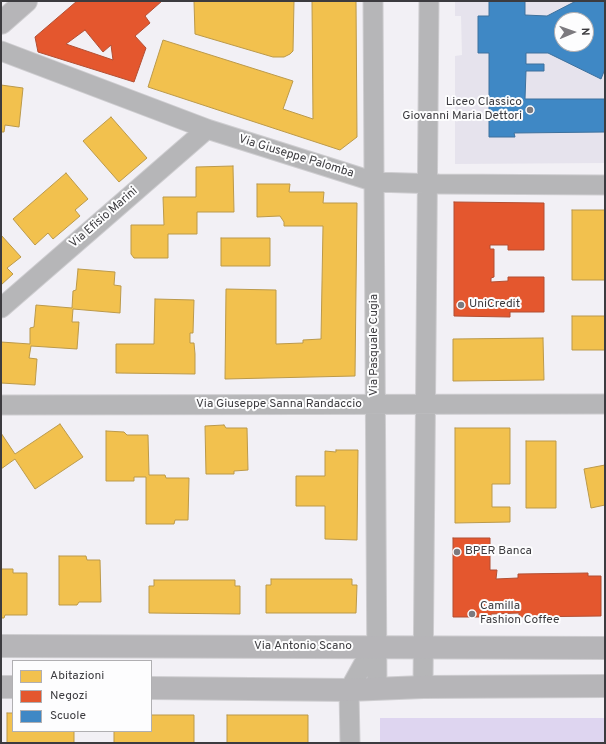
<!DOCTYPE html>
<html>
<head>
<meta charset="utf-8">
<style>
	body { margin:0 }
	#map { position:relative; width:606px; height:744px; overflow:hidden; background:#f2f0f5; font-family:Overpass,sans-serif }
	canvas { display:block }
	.frame { position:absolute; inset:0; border:2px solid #3c3b3f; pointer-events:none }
	.legend { position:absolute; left:12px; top:660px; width:140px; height:72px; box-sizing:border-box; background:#fdfdfe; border:1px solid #b0afb2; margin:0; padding:5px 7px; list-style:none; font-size:12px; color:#3c3b3f }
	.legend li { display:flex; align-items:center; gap:8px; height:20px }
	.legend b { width:20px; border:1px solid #b0afb2 }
	.north { position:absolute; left:554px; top:12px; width:40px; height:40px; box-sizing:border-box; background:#fdfdfe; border:1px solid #b0afb2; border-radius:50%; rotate:88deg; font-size:11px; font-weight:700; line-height:16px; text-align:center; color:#3c3b3f }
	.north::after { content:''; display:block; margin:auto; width:14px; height:18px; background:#7c7a7f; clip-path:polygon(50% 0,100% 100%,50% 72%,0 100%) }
</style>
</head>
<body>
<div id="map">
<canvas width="606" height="744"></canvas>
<div class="frame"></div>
<ul class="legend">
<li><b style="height:11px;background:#f2c14e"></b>Abitazioni</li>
<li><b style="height:11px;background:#e4572e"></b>Negozi</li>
<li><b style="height:11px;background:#3f88c5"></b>Scuole</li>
</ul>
<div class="north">N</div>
</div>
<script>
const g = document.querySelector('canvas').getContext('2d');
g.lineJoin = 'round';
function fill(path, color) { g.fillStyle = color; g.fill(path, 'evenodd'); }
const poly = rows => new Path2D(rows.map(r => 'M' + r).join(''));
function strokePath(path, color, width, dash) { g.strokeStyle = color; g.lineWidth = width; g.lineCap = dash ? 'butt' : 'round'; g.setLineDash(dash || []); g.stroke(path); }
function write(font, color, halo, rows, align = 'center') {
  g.font = font + ' Overpass,sans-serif'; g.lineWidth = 4; g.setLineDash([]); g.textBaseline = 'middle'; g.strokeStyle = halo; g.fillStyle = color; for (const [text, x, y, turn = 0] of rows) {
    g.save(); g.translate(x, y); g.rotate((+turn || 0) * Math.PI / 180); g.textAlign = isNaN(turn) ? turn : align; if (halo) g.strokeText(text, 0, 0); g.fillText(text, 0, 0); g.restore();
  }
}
fill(poly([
	[455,1,605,1,605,163,455,164,455,56,462,55,461,16,455,16],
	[562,20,586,20,586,44,562,44]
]), '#e6e3ed');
fill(poly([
	[380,718,605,718,605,743,380,743]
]), '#ded5f0');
const homes = poly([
	[194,1,294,1,293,51,290,54,284,57,273,57,195,34,194,1],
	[312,1,356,1,357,137,340,150,148,87,163,40,293,81,283,109,313,119,312,1],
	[1,85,23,88,19,127,5,125,4,132,1,132,1,85],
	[111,117,147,158,119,182,83,141,111,117],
	[233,166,234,212,197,212,197,234,168,234,168,258,134,258,131,254,131,225,164,225,163,197,196,197,196,167,233,166],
	[66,173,88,199,75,210,80,216,53,239,48,233,35,245,13,219,66,173],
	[257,184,290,184,289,192,324,192,323,203,357,203,355,376,225,379,226,289,276,290,276,344,303,343,303,340,321,339,323,226,284,226,284,222,280,216,257,217,257,184],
	[572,210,605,210,605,280,572,280,572,210],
	[1,235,21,257,7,268,13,274,1,285,1,235],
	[221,238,270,238,270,266,221,266,221,238],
	[78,269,115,272,114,285,121,286,120,313,73,309,72,322,79,322,77,349,31,346,29,358,37,359,35,385,1,383,1,342,30,344,30,328,34,327,36,305,72,308,73,291,76,290,78,269],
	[155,299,194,300,193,333,190,333,190,343,194,343,195,354,195,374,116,373,116,344,154,344,155,299],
	[572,316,605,316,605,374,605,350,572,350,572,316],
	[543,338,544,380,453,381,453,339,543,338],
	[60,424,83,457,35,489,15,459,1,469,1,433,15,454,60,424],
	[224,425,226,428,247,428,248,470,234,471,234,474,206,474,205,426,224,425],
	[455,428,510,428,510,484,492,484,492,507,510,507,510,522,455,523,455,428],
	[106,431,124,432,127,435,148,435,149,475,165,475,166,478,189,478,188,520,175,520,174,524,146,524,146,477,134,477,134,481,106,481,106,431],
	[526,441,556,441,556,508,526,508,526,441],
	[336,450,358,450,357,540,325,539,325,506,296,506,296,476,325,476,325,451,336,452,336,450],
	[605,465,605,505,591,508,584,469,605,465],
	[59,556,86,556,87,560,100,560,101,602,79,602,77,605,59,605,59,556],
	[1,569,13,569,13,573,27,573,27,615,5,615,4,618,1,618,1,569],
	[271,579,352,579,352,585,357,585,356,613,266,613,266,585,271,585,271,579],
	[154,580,235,580,235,586,240,586,240,614,149,613,149,586,154,586,154,580],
	[7,713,13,713,13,731,74,731,74,743,7,743,7,713],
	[151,715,194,715,194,743,114,743,114,731,151,731,151,715],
	[227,715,308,715,308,743,227,743,227,715]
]);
fill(homes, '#f2c14e');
strokePath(homes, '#bb994a', 1);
const shops = poly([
	[77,1,162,1,145,16,150,23,135,36,146,48,134,82,38,52,35,37,77,1],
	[85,30,103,52,111,45,113,60,66,44,85,30],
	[454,202,544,203,544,250,508,250,508,245,490,245,490,249,494,249,494,277,491,278,491,282,508,281,508,277,544,277,544,312,510,312,510,317,454,316,454,202],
	[453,538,490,538,490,570,497,570,496,579,518,578,518,574,588,573,588,576,601,576,601,616,519,617,519,613,491,614,491,617,453,617,453,538]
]);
fill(shops, '#e4572e');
strokePath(shops, '#b24f33', 1);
const schools = poly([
	[489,1,525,1,525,15,547,16,576,1,605,1,605,69,601,79,548,53,526,53,526,64,544,64,544,71,526,71,525,99,605,99,605,132,514,133,515,137,489,137,489,53,478,53,478,16,489,16,489,1],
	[562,20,586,20,586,44,562,44,562,20]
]);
fill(schools, '#3f88c5');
strokePath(schools, '#3e719d', 1);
const street = poly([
	[373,1,377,689],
	[1,51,207,129,375,182,439,184,605,185],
	[1,308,207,129],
	[1,405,605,404],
	[423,687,429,1],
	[350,743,349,690,365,661,377,648]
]);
const secondary = poly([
	[1,23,26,1],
	[1,646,605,648],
	[1,687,13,687],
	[151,688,349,690,423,687,605,686]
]);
strokePath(street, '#cecdd0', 21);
strokePath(secondary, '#cecdd0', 24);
strokePath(street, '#b6b6b8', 19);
strokePath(secondary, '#b6b5b8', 22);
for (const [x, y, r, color] of [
	[530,110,4,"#7c7a7f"],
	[461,305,4,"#7c7a7f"],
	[457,552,4,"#7c7a7f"],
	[472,614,4,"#7c7a7f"]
]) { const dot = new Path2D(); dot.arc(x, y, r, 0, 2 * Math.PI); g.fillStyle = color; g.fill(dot); strokePath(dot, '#fdfdfe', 1.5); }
write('12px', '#3c3b3f', '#fdfdfe', [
	["Liceo Classico",522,103,"right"],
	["Giovanni Maria Dettori",522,117,"right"],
	["UniCredit",469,305],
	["BPER Banca",465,552],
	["Camilla",480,607],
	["Fashion Coffee",480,621]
], 'left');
write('12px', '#3c3b3f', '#fdfdfe', [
	["Via Giuseppe Palomba",296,157,17],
	["Via Efisio Marini",104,218,-41],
	["Via Pasquale Cugia",375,345,-90],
	["Via Giuseppe Sanna Randaccio",279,405],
	["Via Antonio Scano",303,647]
]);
</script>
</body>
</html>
